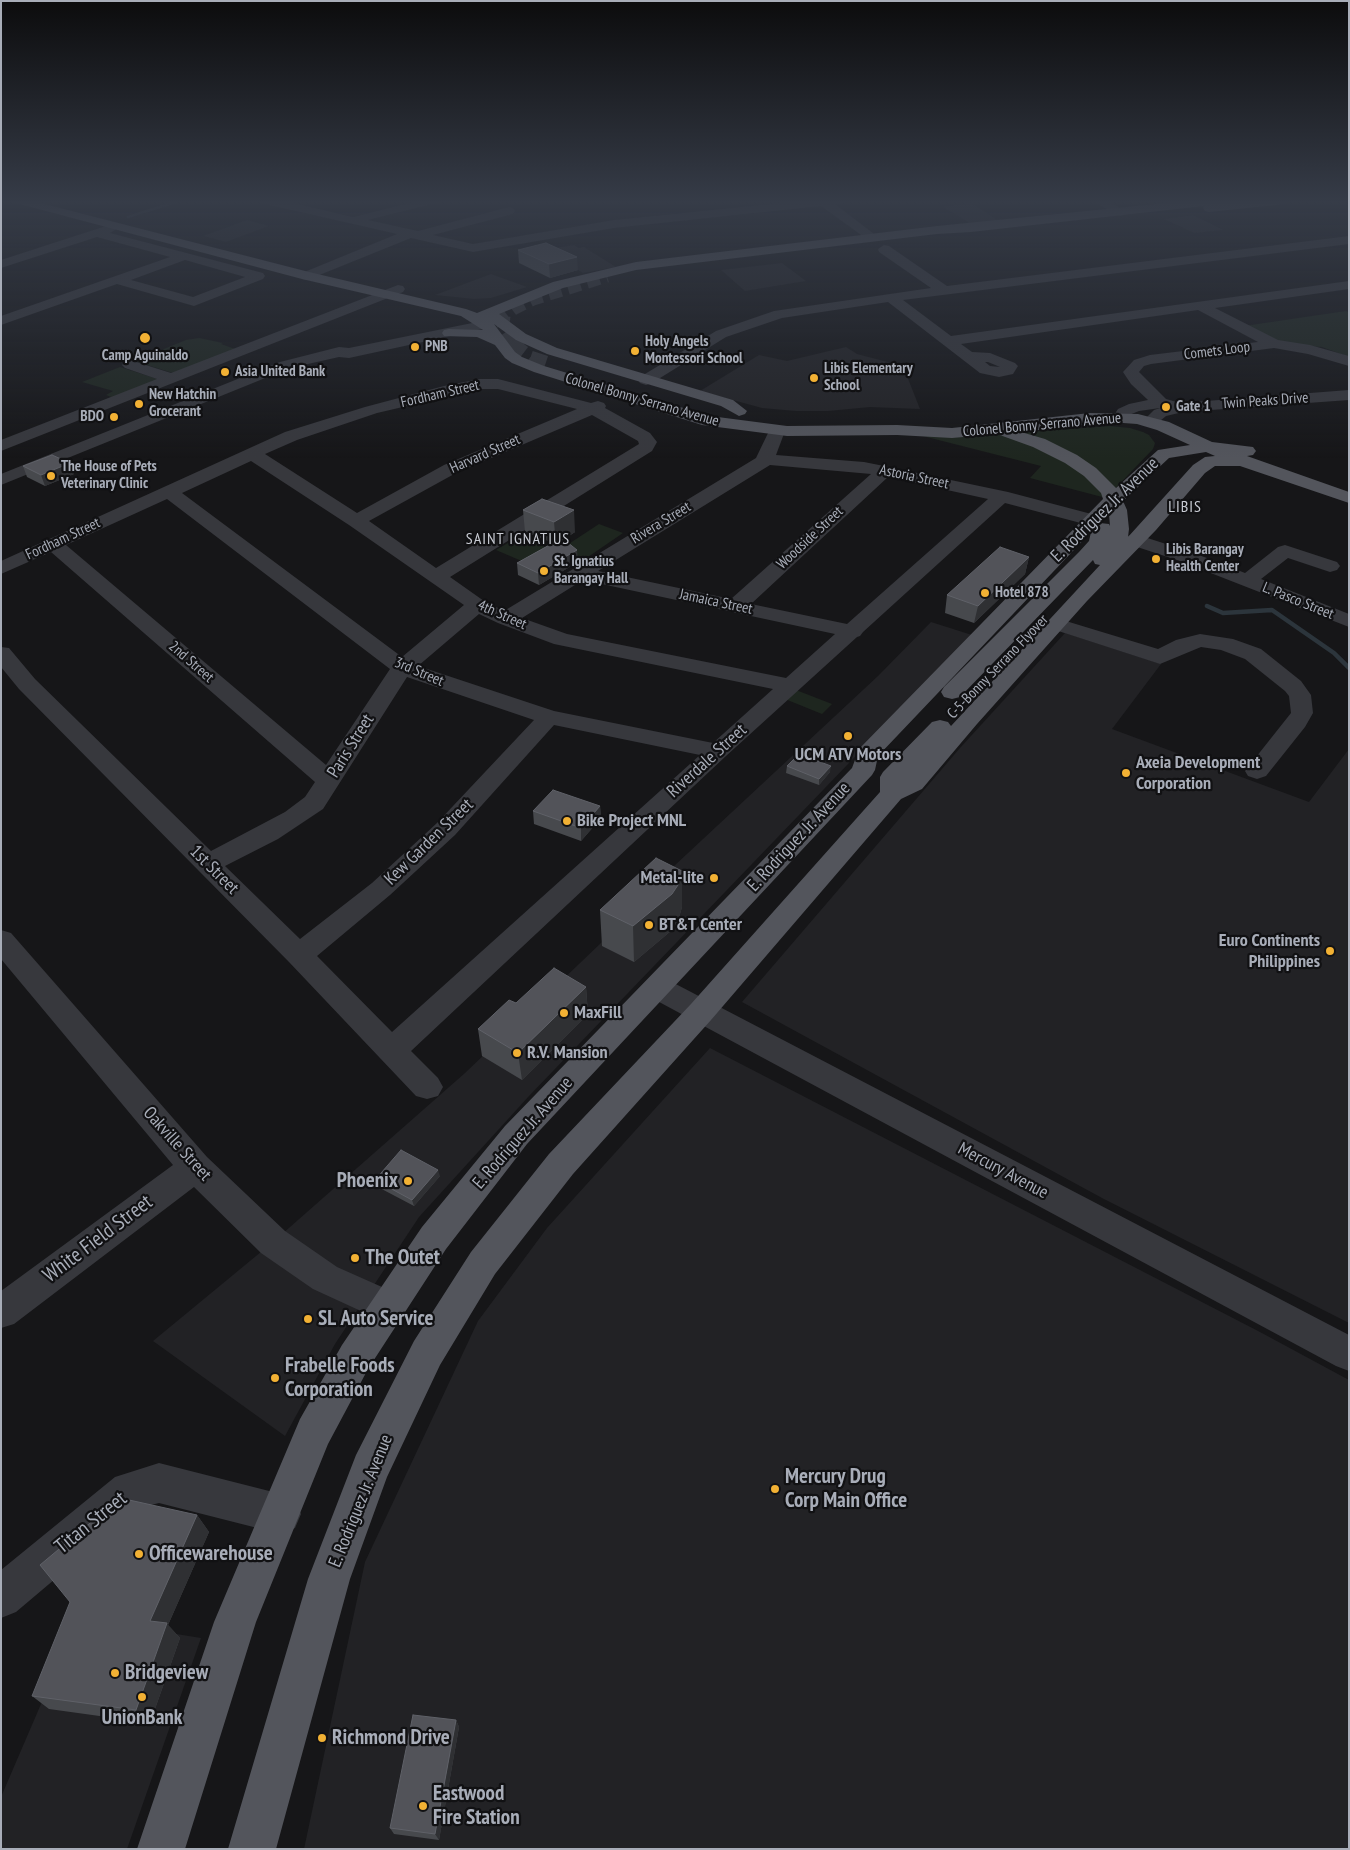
<!DOCTYPE html>
<html>
<head>
<meta charset="utf-8">
<style>
	body { margin:0 }
	#map { position:relative; width:1350px; height:1850px; overflow:hidden; background:#161618; font-family:"PT Sans Narrow",sans-serif }
	canvas { display:block }
	.frame { position:absolute; inset:0; border:2px solid #a8adb8; pointer-events:none }
</style>
</head>
<body>
<div id="map">
<canvas width="1350" height="1850"></canvas>
<div class="frame"></div>
</div>
<script>
const g = document.querySelector('canvas').getContext('2d');
g.lineJoin = 'round';
function fill(path, color) { g.fillStyle = color; g.fill(path, 'evenodd'); }
const poly = rows => new Path2D(rows.map(r => 'M' + r).join(''));
function strokePath(path, color, width, dash) { g.strokeStyle = color; g.lineWidth = width; g.lineCap = dash ? 'butt' : 'round'; g.setLineDash(dash || []); g.stroke(path); }
function write(font, color, halo, rows, align = 'center') {
  g.font = font + ' "PT Sans Narrow",sans-serif'; g.lineWidth = 4.5; g.setLineDash([]); g.textBaseline = 'middle'; g.strokeStyle = halo; g.fillStyle = color; for (const [text, x, y, turn = 0] of rows) {
    g.save(); g.translate(x, y); g.rotate((+turn || 0) * Math.PI / 180); g.textAlign = isNaN(turn) ? turn : align; if (halo) g.strokeText(text, 0, 0); g.fillText(text, 0, 0); g.restore();
  }
}
fill(poly([
	[971,203,1001,222,973,225,943,207],
	[1193,215,1224,230,1194,233,1164,219],
	[247,220,269,226,226,242,203,236],
	[574,245,579,248,584,247,616,267,583,273,553,254,555,248],
	[782,263,806,281,745,291,721,270],
	[491,274,527,287,491,298,474,299,435,295],
	[846,347,857,354,903,366,920,409,870,407,828,411,796,411,762,408,700,391,759,355,787,361],
	[931,622,972,635,529,1096,419,1217,335,1344,285,1436,153,1341,273,1242,465,1073,602,942,644,894,878,676],
	[1065,633,1161,664,1112,729,1309,802,1349,749,1349,1323,1102,1198,742,1002,960,748],
	[710,1048,1260,1332,1349,1380,1349,1849,304,1849,365,1562,478,1321,547,1228],
	[78,1618,201,1638,127,1849,1,1849,1,1797]
]), '#222225');
fill(poly([
	[1346,311,1349,312,1349,357,1322,347,1281,344,1244,326],
	[199,338,223,343,221,344,238,350,176,374,134,361,186,340],
	[120,367,161,380,114,398,106,395,113,391,82,382],
	[1110,426,1130,428,1143,432,1149,435,1155,443,1153,449,1106,498,1030,478,1041,466,907,432,960,437],
	[599,524,623,533,585,559,561,549],
	[520,536,548,548,524,562,496,550],
	[796,690,832,704,822,714,785,699]
]), '#1e261f');
strokePath(poly([
	[128,217,182,200]
]), '#2c353c', 2.5);
strokePath(poly([
	[1207,606,1223,613,1272,610,1334,653,1349,668]
]), '#2c353c', 4.5);
strokePath(poly([
	[513,343,505,331,503,324,504,316,513,309,533,299,607,276]
]), '#333438', 13, [13, 7]);
strokePath(poly([
	[512,341,518,350,530,359,548,365]
]), '#333438', 17, [17, 8]);
fill(poly([
	[259,200,280,200,353,217,422,200,442,200,440,202,368,220,418,231,509,207,513,208,515,211,513,214,433,235,473,244,614,220,811,200,849,200,847,202,835,204,878,237,872,241,868,240,821,206,614,228,473,252,411,238,307,280,302,279,300,276,302,273,397,234,265,204,259,200],
	[1091,200,1106,200,1127,212,1121,216,1117,215,1091,200],
	[112,224,118,228,110,233,263,273,265,276,263,279,194,306,117,284,1,325,1,316,170,257,97,237,1,268,1,260,112,224],
	[185,260,245,277,193,297,131,280,185,260],
	[1349,236,1349,244,903,300,951,336,1349,281,1349,289,1215,308,1278,340,1310,345,1349,356,1349,366,1308,354,1274,348,1151,364,1144,366,1139,372,1166,399,1180,403,1349,390,1349,400,1183,412,1166,416,1160,421,1154,423,1148,421,1146,418,1154,410,1160,408,1139,411,1124,417,1118,415,1116,412,1118,409,1129,404,1148,400,1131,384,1123,372,1134,360,1150,355,1258,342,1198,310,961,344,972,352,990,353,1015,363,1018,366,1013,374,999,377,980,373,888,302,782,318,726,337,652,383,646,385,640,383,638,380,640,377,716,331,774,311,931,288,879,252,878,249,884,245,889,246,947,286,1349,236],
	[985,362,988,362,1000,367,990,366,985,362],
	[398,285,403,286,405,289,403,292,1,451,1,440,157,379,125,368,122,365,125,362,130,360,171,373,398,285],
	[487,320,492,321,494,324,492,327,349,358,339,357,290,368,1,485,1,474,280,362,339,347,349,348,487,320],
	[480,379,498,379,591,403,598,401,604,403,606,406,605,408,650,433,657,442,652,451,450,577,484,601,504,611,756,458,769,431,771,427,777,426,783,427,785,431,776,455,864,462,884,466,1008,492,1099,516,1101,520,1099,524,1092,526,1005,503,863,632,860,636,857,637,726,756,411,1051,438,1078,443,1087,438,1096,427,1099,416,1096,289,962,19,689,1,667,1,647,9,648,35,679,211,851,285,812,305,797,315,782,51,552,1,574,1,561,285,432,365,407,444,386,480,379],
	[480,389,498,389,577,409,444,465,357,513,265,454,297,440,377,413,480,389],
	[592,415,638,441,639,444,436,568,369,521,456,473,592,415],
	[251,461,349,525,464,605,402,657,182,493,251,461],
	[770,465,871,474,731,599,598,571,770,465],
	[888,477,988,499,847,624,751,604,888,477],
	[167,499,390,669,326,765,66,545,167,499],
	[583,580,835,634,786,678,567,634,522,618,583,580],
	[479,614,498,623,554,644,773,689,713,743,554,711,418,666,479,614],
	[407,677,534,720,437,823,372,883,300,939,225,866,278,839,323,809,407,677],
	[554,725,700,755,392,1032,317,956,390,895,455,835,554,725],
	[1135,534,1194,553,1245,573,1278,547,1285,545,1337,562,1340,566,1337,570,1330,572,1288,558,1261,579,1349,614,1349,627,1180,561,1128,544,1125,540,1128,536,1135,534],
	[1056,618,1158,649,1176,640,1200,634,1233,639,1261,649,1301,681,1311,695,1313,713,1305,727,1266,776,1257,779,1248,776,1245,771,1291,713,1289,696,1285,691,1245,659,1221,650,1201,647,1160,664,1049,628,1046,624,1049,620,1056,618],
	[1,930,11,933,207,1157,285,1231,337,1267,400,1295,405,1307,400,1319,387,1323,313,1289,261,1253,194,1187,14,1324,1,1328,1,1291,173,1165,1,959,1,930],
	[658,977,668,980,1349,1335,1349,1371,1336,1366,648,996,644,988,648,980,658,977],
	[159,1463,281,1494,295,1500,301,1514,295,1528,281,1534,159,1503,139,1508,16,1612,1,1618,1,1570,115,1477,159,1463]
]), '#37383d');
fill(poly([
	[10,200,29,200,309,272,466,309,477,313,553,282,636,262,937,226,1196,200,1233,200,1231,202,1291,200,1285,204,1209,212,1205,211,1203,208,1204,206,971,232,937,234,636,270,563,288,499,314,526,334,557,348,733,400,747,411,745,414,739,416,721,406,547,354,516,340,494,324,515,352,522,357,544,366,710,416,787,426,897,425,952,428,1090,413,1138,414,1169,422,1212,442,1253,447,1256,451,1253,455,1247,456,1349,492,1349,503,1240,466,1215,466,1205,473,1156,530,1087,601,977,724,922,789,901,799,711,1020,573,1174,495,1274,440,1365,387,1477,350,1579,276,1849,228,1849,308,1579,356,1455,414,1341,471,1252,549,1154,691,1004,880,792,880,777,883,772,932,722,940,720,948,722,951,726,1100,565,1095,564,1093,560,960,697,952,699,944,697,941,692,944,687,1079,552,1089,541,1091,532,878,756,875,770,872,775,527,1144,446,1249,368,1369,328,1444,256,1622,185,1849,137,1849,214,1622,300,1419,342,1345,422,1227,505,1126,852,768,859,749,1103,499,1101,493,1084,476,1065,463,1033,447,997,434,952,438,897,435,787,436,702,425,534,372,512,363,505,358,495,345,477,337,444,336,442,333,444,330,449,329,483,330,461,316,302,279,12,202,10,200],
	[1110,422,1137,424,1157,430,1190,445,1158,450,1116,488,1096,468,1077,455,1045,439,1021,432,1110,422],
	[1206,452,1215,456,1205,457,1193,465,1128,537,1129,529,1127,510,1123,501,1169,458,1206,452],
	[1109,514,1110,526,1109,524,1100,523,1109,514]
]), '#53555c');
fill(poly([
	[518,250,578,270,550,278,519,263],
	[23,466,74,474,45,486,27,477],
	[542,499,575,532,563,540,578,562,539,585,518,575,517,563,553,543,525,532,523,510],
	[1029,557,1025,574,974,623,945,613,947,595],
	[787,766,830,772,819,785,786,773],
	[600,806,601,818,581,841,534,824,533,811],
	[682,871,682,907,678,921,672,930,634,962,602,946,600,910],
	[586,987,588,1014,522,1080,482,1056,478,1029,516,1003],
	[440,1176,414,1206,376,1186,375,1180],
	[197,1515,209,1532,168,1625,180,1638,150,1723,49,1709,32,1696],
	[456,1720,459,1727,439,1840,394,1834,390,1828]
]), '#47494d');
fill(poly([
	[577,257,578,270,550,278,549,264],
	[70,463,74,474,45,486,41,475],
	[574,510,575,532,556,544,554,522],
	[577,550,578,562,539,585,538,573],
	[1029,557,1025,574,974,623,978,606],
	[831,766,830,772,819,785,819,779],
	[600,806,601,818,581,841,581,828],
	[682,871,682,907,678,921,672,930,634,962,633,926],
	[586,987,588,1014,522,1080,518,1053],
	[438,1170,440,1176,414,1206,412,1200],
	[197,1515,209,1532,168,1625,180,1638,150,1723,136,1710,150,1621],
	[456,1720,459,1727,439,1840,435,1834]
]), '#2f3033');
const building = poly([
	[546,243,577,257,549,264,518,250,546,243],
	[52,455,70,463,41,475,23,466,52,455],
	[542,499,574,510,554,522,523,510,542,499],
	[562,538,577,550,538,573,517,563,562,538],
	[1000,547,1029,557,978,606,947,595,1000,547],
	[799,754,831,766,819,779,787,766,799,754],
	[553,790,600,806,581,828,533,811,553,790],
	[656,858,682,871,678,885,672,894,633,926,600,910,656,858],
	[554,968,586,987,518,1053,478,1029,509,1000,516,1003,554,968],
	[401,1150,438,1170,412,1200,375,1180,401,1150],
	[120,1498,197,1515,150,1621,167,1623,136,1710,32,1696,70,1602,40,1565,120,1498],
	[413,1715,456,1720,435,1834,390,1828,413,1715]
]);
fill(building, '#525359');
strokePath(building, '#5f6168', 1);
const sky = g.createLinearGradient(0, 0, 0, 459);
sky.addColorStop(0, '#0c0c0d');
sky.addColorStop(0.44, '#363c48');
sky.addColorStop(1, '#363c4800');
g.fillStyle = sky;
g.fillRect(0, 0, 1350, 459);
for (const [x, y, r, color] of [
	[145,338,6,"#f2b134"],
	[415,347,5,"#f2b134"],
	[635,351,5,"#f2b134"],
	[225,372,5,"#f2b134"],
	[814,378,5,"#f2b134"],
	[139,404,5,"#f2b134"],
	[1166,407,5,"#f2b134"],
	[114,417,5,"#f2b134"],
	[51,476,5,"#f2b134"],
	[1156,559,5,"#f2b134"],
	[544,571,5,"#f2b134"],
	[985,593,5,"#f2b134"],
	[848,736,5,"#f2b134"],
	[1126,773,5,"#f2b134"],
	[567,821,5,"#f2b134"],
	[714,878,5,"#f2b134"],
	[649,925,5,"#f2b134"],
	[1330,951,5,"#f2b134"],
	[564,1013,5,"#f2b134"],
	[517,1053,5,"#f2b134"],
	[408,1181,5,"#f2b134"],
	[355,1258,5,"#f2b134"],
	[308,1319,5,"#f2b134"],
	[275,1378,5,"#f2b134"],
	[775,1489,5,"#f2b134"],
	[139,1554,5,"#f2b134"],
	[115,1673,5,"#f2b134"],
	[142,1697,5,"#f2b134"],
	[322,1738,5,"#f2b134"],
	[423,1806,5,"#f2b134"]
]) { const dot = new Path2D(); dot.arc(x, y, r, 0, 2 * Math.PI); g.fillStyle = color; g.fill(dot); strokePath(dot, '#111113', 2); }
write('bold 15px', '#a8adb8', '#111113', [
	["Holy Angels",645,342],
	["Montessori School",645,359],
	["PNB",425,347],
	["Camp Aguinaldo",145,356,"center"],
	["Libis Elementary",824,369],
	["School",824,386],
	["Asia United Bank",235,372],
	["New Hatchin",149,395],
	["Grocerant",149,412],
	["Gate 1",1176,407],
	["BDO",104,417,"right"],
	["The House of Pets",61,467],
	["Veterinary Clinic",61,484],
	["Libis Barangay",1166,550],
	["Health Center",1166,567],
	["St. Ignatius",554,562],
	["Barangay Hall",554,579],
	["Hotel 878",995,593]
], 'left');
write('15px', '#a8adb8', '#111113', [
	["Comets Loop",1217,351,-7],
	["Fordham Street",440,394,-13],
	["Colonel Bonny Serrano Avenue",642,400,16],
	["Twin Peaks Drive",1265,401,-4],
	["Colonel Bonny Serrano Avenue",1042,425,-5],
	["Harvard Street",485,454,-24],
	["Astoria Street",914,477,12],
	["Rivera Street",661,523,-31],
	["Woodside Street",810,538,-43],
	["Fordham Street",63,539,-25],
	["L. Pasco Street",1298,601,22],
	["Jamaica Street",716,602,12],
	["4th Street",502,615,24],
	["2nd Street",191,662,41],
	["C-5-Bonny Serrano Flyover",998,667,-46],
	["3rd Street",419,672,23]
]);
g.letterSpacing = '1px';
write('16px', '#c9ccd4', '#111113', [
	["LIBIS",1185,507]
]);
g.letterSpacing = '0px';
g.letterSpacing = '1px';
write('16px', '#c9ccd4', '#111113', [
	["SAINT IGNATIUS",518,539]
]);
g.letterSpacing = '0px';
write('18px', '#a8adb8', '#111113', [
	["E. Rodriguez Jr. Avenue",1105,510,-44],
	["Paris Street",351,746,-58],
	["Riverdale Street",707,761,-42],
	["E. Rodriguez Jr. Avenue",799,837,-47],
	["Kew Garden Street",429,842,-44],
	["1st Street",214,870,45],
	["E. Rodriguez Jr. Avenue",523,1133,-49],
	["Oakville Street",177,1144,48],
	["Mercury Avenue",1003,1171,28],
	["E. Rodriguez Jr. Avenue",361,1501,-68]
]);
write('bold 18px', '#a8adb8', '#111113', [
	["UCM ATV Motors",848,755,"center"],
	["Axeia Development",1136,763],
	["Corporation",1136,784],
	["Bike Project MNL",577,821],
	["Metal-lite",704,878,"right"],
	["BT&T Center",659,925],
	["Euro Continents",1320,941,"right"],
	["Philippines",1320,962,"right"],
	["MaxFill",574,1013],
	["R.V. Mansion",527,1053]
], 'left');
write('bold 21px', '#a8adb8', '#111113', [
	["Phoenix",398,1181,"right"],
	["The Outet",365,1258],
	["SL Auto Service",318,1319],
	["Frabelle Foods",285,1366],
	["Corporation",285,1390],
	["Mercury Drug",785,1477],
	["Corp Main Office",785,1501],
	["Officewarehouse",149,1554],
	["Bridgeview",125,1673],
	["UnionBank",142,1718,"center"],
	["Richmond Drive",332,1738],
	["Eastwood",433,1794],
	["Fire Station",433,1818]
], 'left');
write('21px', '#a8adb8', '#111113', [
	["White Field Street",98,1239,-37],
	["Titan Street",91,1523,-39]
]);
</script>
</body>
</html>
